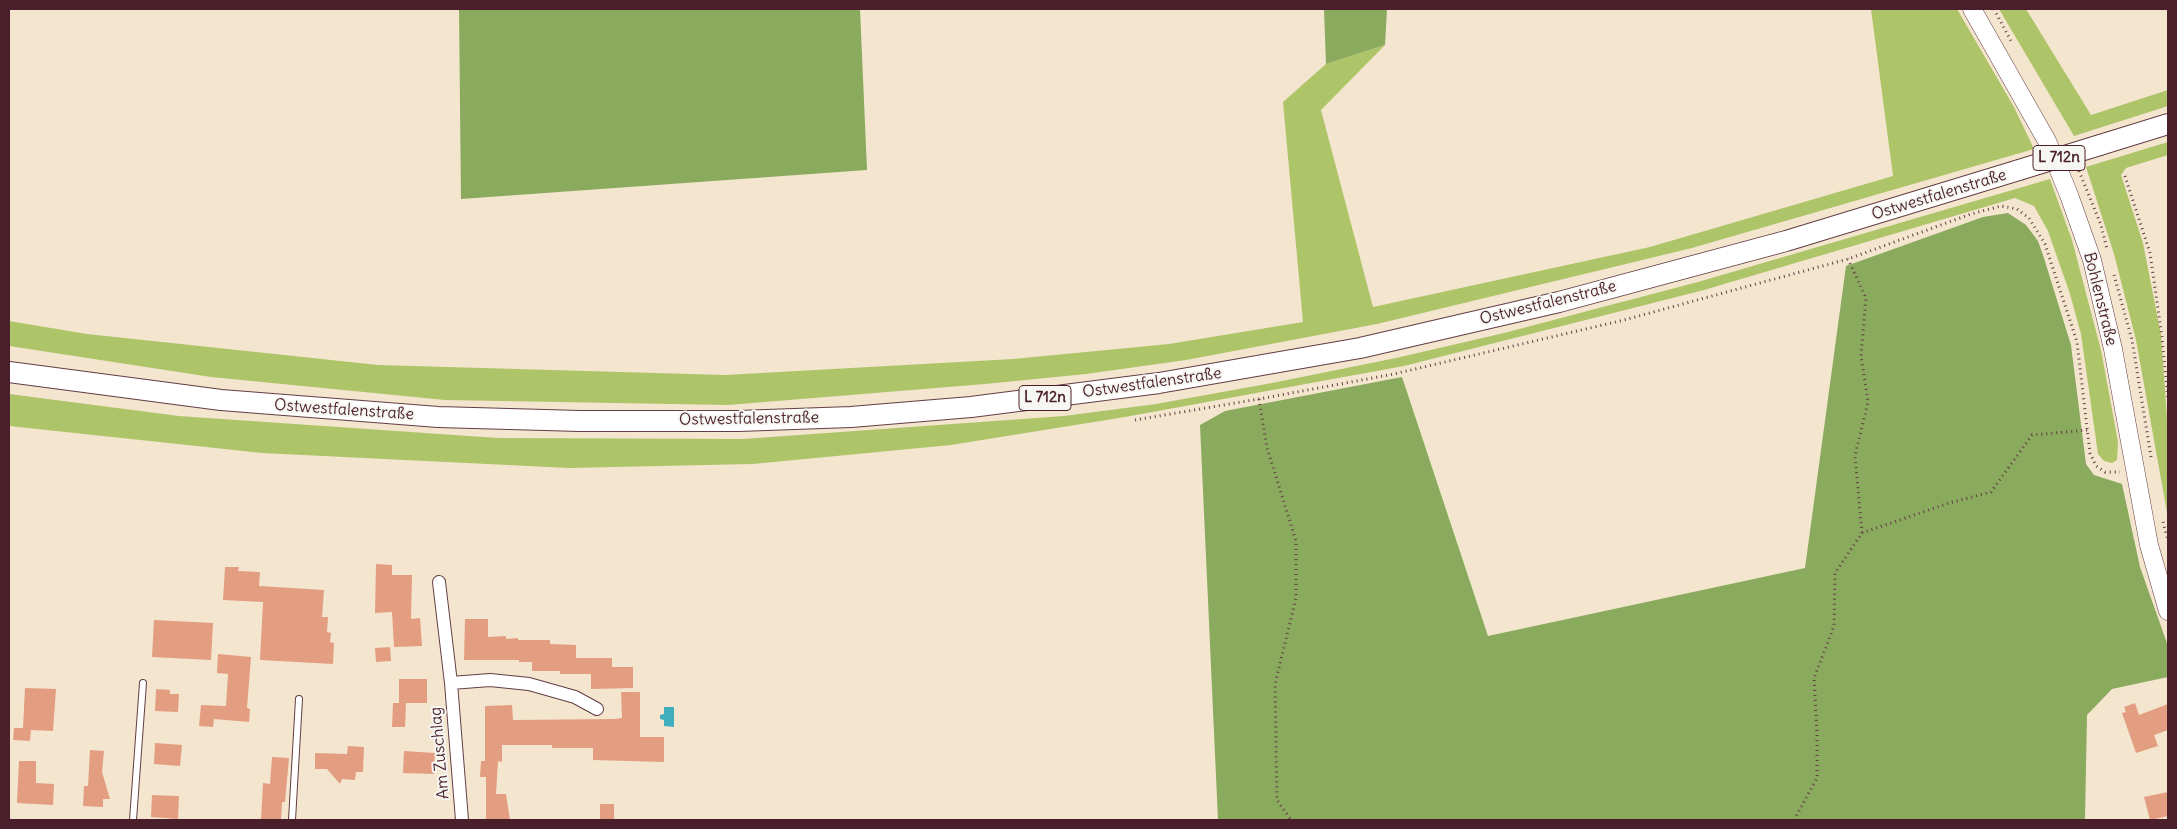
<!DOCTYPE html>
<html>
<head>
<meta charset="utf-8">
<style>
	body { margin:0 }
	#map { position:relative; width:2177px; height:829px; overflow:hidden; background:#f4e5cf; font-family:Delius,sans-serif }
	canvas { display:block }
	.frame { position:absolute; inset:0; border:10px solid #4a1f2b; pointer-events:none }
</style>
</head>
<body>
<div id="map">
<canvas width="2177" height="829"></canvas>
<div class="frame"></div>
</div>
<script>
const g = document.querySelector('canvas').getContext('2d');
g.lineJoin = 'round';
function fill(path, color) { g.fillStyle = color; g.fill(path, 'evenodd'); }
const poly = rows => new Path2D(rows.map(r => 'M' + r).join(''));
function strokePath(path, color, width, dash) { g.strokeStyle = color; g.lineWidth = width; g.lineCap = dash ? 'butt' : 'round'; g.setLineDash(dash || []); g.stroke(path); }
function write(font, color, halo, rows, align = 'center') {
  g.font = font + ' Delius,sans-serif'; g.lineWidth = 4; g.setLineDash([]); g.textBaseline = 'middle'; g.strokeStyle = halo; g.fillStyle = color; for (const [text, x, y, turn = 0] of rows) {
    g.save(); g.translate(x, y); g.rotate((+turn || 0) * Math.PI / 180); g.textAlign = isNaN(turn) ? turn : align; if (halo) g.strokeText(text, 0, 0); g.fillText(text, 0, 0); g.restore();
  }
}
fill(poly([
	[1871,9,1957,9,2014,107,2034,149,1692,248,1377,324,1186,360,1086,374,985,384,728,405,445,400,211,377,9,346,9,321,87,334,378,365,725,375,1013,359,1169,344,1303,322,1283,102,1326,64,1385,45,1321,110,1373,307,1650,247,1893,176],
	[1999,9,2026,9,2091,115,2168,90,2168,106,2074,136],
	[2168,142,2168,155,2126,168,2121,175,2143,243,2161,335,2168,432,2168,518,2136,340,2114,254,2086,167],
	[2050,179,2072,240,2101,350,2118,442,2117,460,2112,463,2104,461,2098,454,2081,334,2070,294,2048,231,2034,206,2015,198,1704,290,1404,366,1125,417,951,445,753,464,569,468,262,453,9,426,9,394,179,416,498,438,743,439,1064,416,1156,404,1272,383,1396,358,1504,333,1698,282]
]), '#aec469');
fill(poly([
	[459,9,860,9,867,170,461,199],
	[1324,9,1387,9,1385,45,1326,64],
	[2008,213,2026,225,2038,241,2043,255,2071,345,2086,464,2094,475,2122,484,2140,567,2168,646,2168,677,2112,689,2087,715,2085,820,1218,820,1200,425,1225,411,1402,377,1488,636,1805,568,1846,266,1983,217]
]), '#8aaa5d');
fill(poly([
	[664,707,674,707,674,727,664,726,664,720,660,719,660,715,664,714]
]), '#40aebd');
fill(poly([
	[376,564,392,565,392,575,412,575,411,619,420,618,422,646,394,647,392,612,375,613],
	[225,567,239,567,238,571,260,572,259,586,324,590,322,617,328,617,327,632,331,633,330,642,334,643,333,664,260,660,263,602,223,600],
	[465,619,488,619,488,637,506,636,506,639,518,638,518,640,550,640,550,644,576,645,576,658,612,658,612,667,633,667,633,688,591,689,591,674,560,674,560,671,532,671,532,662,519,662,519,660,464,660],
	[154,620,213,623,211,660,152,657],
	[390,647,391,661,376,662,375,648],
	[218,654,251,657,247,708,250,709,249,722,214,719,213,727,199,726,201,705,226,706,228,674,217,673],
	[399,679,427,679,427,703,406,703,405,727,392,727,393,703,399,703],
	[25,688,56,689,53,731,31,730,30,741,13,740,14,728,23,728],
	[156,689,170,690,170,694,179,694,178,712,155,711],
	[621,692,640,692,640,737,664,737,664,762,593,760,593,748,552,748,552,745,502,745,502,762,498,761,496,794,506,794,510,820,486,820,486,777,480,777,481,761,485,761,485,706,512,705,513,720,614,719,622,718],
	[2135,703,2139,715,2168,704,2168,730,2154,735,2158,746,2136,753,2122,713,2126,712,2124,707],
	[155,743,182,745,180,766,154,764],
	[348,746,364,747,363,772,356,772,355,780,342,779,340,784,327,769,315,769,315,753,347,754],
	[90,750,104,751,102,772,110,799,103,799,103,807,83,806,84,786,88,786],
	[404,751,435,753,434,774,403,773],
	[272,757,289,758,285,802,282,802,281,820,261,820,263,783,270,784],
	[19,761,36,761,36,783,54,784,53,805,17,803],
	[2168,792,2168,816,2150,820,2144,797],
	[152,795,179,796,178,819,151,817],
	[600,804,614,804,614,820,600,820]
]), '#e39e81');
const lane = poly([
	[133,820,143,683],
	[292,820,299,699]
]);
const street = poly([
	[439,582,451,683],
	[462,820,451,683,490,680,529,684,575,697,597,709]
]);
const secondary = poly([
	[1972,9,2047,141,2069,195,2092,260,2113,349,2149,545,2168,611]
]);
const primary = poly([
	[2100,145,2168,124],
	[9,372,221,400,438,417,580,421,738,421,851,417,971,407,1159,383,1360,348,1559,302,1786,241,2019,170]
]);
strokePath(lane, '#643d44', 8);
strokePath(street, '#643d44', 14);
strokePath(secondary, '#643d44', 19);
strokePath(primary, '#643d44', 22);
strokePath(poly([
	[1994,9,2012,43],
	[2079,171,2101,225,2107,249],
	[2125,176,2150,253,2162,337,2168,400],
	[2114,275,2132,340,2151,457],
	[1259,399,1267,448,1296,541,1296,598,1275,684,1277,800,1291,820],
	[1135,420,1259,399,1394,374,1624,320,1848,259,1971,214,2001,206,2017,209,2029,218,2045,244,2077,342,2090,453,2096,466,2105,472,2120,472],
	[2163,522,2168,541],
	[1862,533,1949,503,1991,492,2032,435,2088,430],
	[1794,820,1817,778,1817,732,1814,678,1834,626,1835,573,1862,533,1855,456,1868,402,1861,356,1866,298,1848,259]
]), '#643d44', 3, [1, 4]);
strokePath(lane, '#fff', 6);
strokePath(street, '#fff', 12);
strokePath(secondary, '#fff', 18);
strokePath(primary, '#fff', 20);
const primaryBridge = poly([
	[2019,170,2100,145]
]);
strokePath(primaryBridge, '#643d44', 22, []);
strokePath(primaryBridge, '#fff', 20);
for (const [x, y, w] of [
	[2059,158,52],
	[1045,398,52]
]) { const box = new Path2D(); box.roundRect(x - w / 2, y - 12.5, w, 25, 4); g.fillStyle = '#f6f6f2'; g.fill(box); strokePath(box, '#4a1f2b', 1); }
write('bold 15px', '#4a1f2b', null, [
	["L 712n",2059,158],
	["L 712n",1045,398]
]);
write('16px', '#4a1f2b', '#f6f6f2', [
	["Ostwestfalenstraße",1939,195,-17],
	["Bohlenstraße",2100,299,76],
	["Ostwestfalenstraße",1548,303,-14],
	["Ostwestfalenstraße",1152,383,-8],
	["Ostwestfalenstraße",344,410,4],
	["Ostwestfalenstraße",749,419,-1],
	["Am Zuschlag",440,753,-95]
]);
</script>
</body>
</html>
